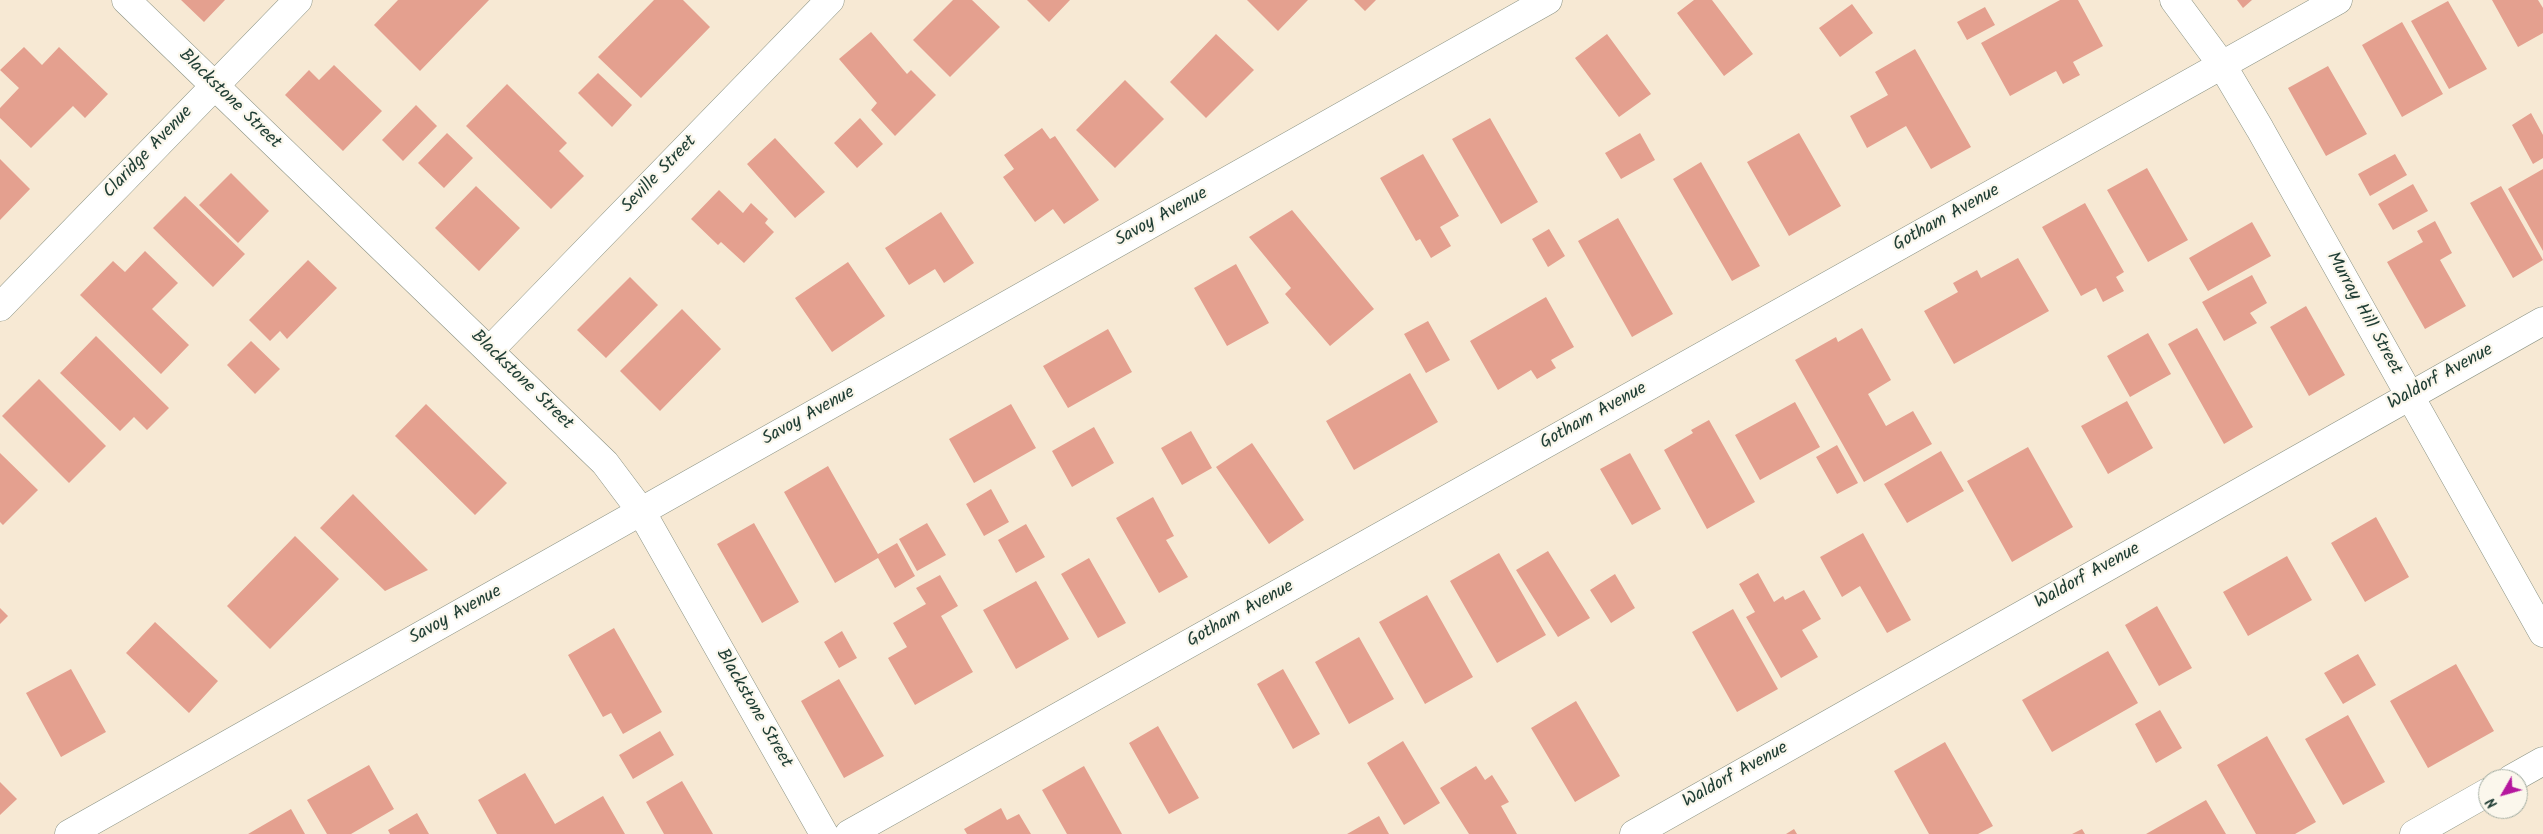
<!DOCTYPE html>
<html>
<head>
<meta charset="utf-8">
<style>
	body { margin:0 }
	#map { position:relative; width:2543px; height:834px; overflow:hidden; background:#f7e9d4; font-family:Kalam,sans-serif }
	canvas { display:block }
	.north { position:absolute; left:2478px; top:769px; width:50px; height:50px; box-sizing:border-box; background:#fbf7ec; border:1px solid #a3ada2; border-radius:50%; rotate:232deg; font-size:14px; font-weight:700; line-height:20px; text-align:center; color:#1f3d34 }
	.north::after { content:''; display:block; margin:auto; width:18px; height:22px; background:#b5179e; clip-path:polygon(50% 0,100% 100%,50% 72%,0 100%) }
</style>
</head>
<body>
<div id="map">
<canvas width="2543" height="834"></canvas>
<div class="north">N</div>
</div>
<script>
const g = document.querySelector('canvas').getContext('2d');
g.lineJoin = 'round';
function fill(path, color) { g.fillStyle = color; g.fill(path, 'evenodd'); }
const poly = rows => new Path2D(rows.map(r => 'M' + r).join(''));
function strokePath(path, color, width, dash) { g.strokeStyle = color; g.lineWidth = width; g.lineCap = dash ? 'butt' : 'round'; g.setLineDash(dash || []); g.stroke(path); }
function write(font, color, halo, rows, align = 'center') {
  g.font = font + ' Kalam,sans-serif'; g.lineWidth = 4.5; g.setLineDash([]); g.textBaseline = 'middle'; g.strokeStyle = halo; g.fillStyle = color; for (const [text, x, y, turn = 0] of rows) {
    g.save(); g.translate(x, y); g.rotate((+turn || 0) * Math.PI / 180); g.textAlign = isNaN(turn) ? turn : align; if (halo) g.strokeText(text, 0, 0); g.fillText(text, 0, 0); g.restore();
  }
}
fill(poly([
	[181,0,225,0,204,22],
	[398,0,489,0,420,71,374,25],
	[654,0,683,0,710,27,641,98,598,57],
	[953,0,972,0,1000,27,950,77,913,40],
	[1027,0,1070,0,1049,22],
	[1247,0,1308,0,1278,31],
	[1354,0,1376,0,1365,11],
	[1694,0,1712,0,1753,54,1724,76,1677,13],
	[2060,0,2078,0,2103,46,2073,62,2080,75,2063,84,2056,71,2010,96,1981,43],
	[2237,0,2252,0,2243,8],
	[2492,0,2538,0,2543,8,2543,33,2518,47],
	[2448,1,2487,69,2449,89,2411,21],
	[1852,4,1873,33,1840,57,1819,28],
	[1985,7,1995,25,1967,40,1957,22],
	[2402,22,2443,94,2402,117,2362,45],
	[871,32,907,74,911,70,936,95,895,136,871,110,877,103,839,59],
	[1216,34,1254,70,1206,118,1170,82],
	[1607,34,1651,94,1619,117,1575,58],
	[24,47,42,65,59,47,108,94,85,118,73,106,31,148,0,118,0,108,19,88,0,70],
	[1915,49,1971,147,1931,169,1906,126,1867,148,1850,116,1888,95,1875,72],
	[334,65,382,111,343,151,285,95,309,70,319,80],
	[2328,66,2367,134,2326,156,2288,88],
	[598,73,632,105,612,127,578,93],
	[1125,80,1164,119,1115,168,1076,130],
	[507,84,567,143,559,151,584,176,551,209,466,126],
	[416,105,437,126,403,161,382,140],
	[2531,113,2543,135,2543,158,2533,164,2512,125],
	[860,118,883,144,857,168,834,143],
	[1490,118,1538,202,1501,224,1452,139],
	[1042,128,1050,139,1055,136,1099,200,1064,224,1053,209,1035,222,1003,177,1014,169,1004,155],
	[447,133,473,158,444,188,418,163],
	[1640,133,1655,160,1621,179,1605,153],
	[1799,133,1841,206,1789,236,1747,162],
	[775,138,825,192,795,218,747,164],
	[1423,154,1459,216,1440,227,1451,246,1431,258,1420,239,1416,241,1380,178],
	[2395,154,2407,175,2370,196,2358,174],
	[0,159,30,189,0,220],
	[1701,162,1760,266,1732,281,1673,179],
	[2147,168,2188,240,2148,262,2107,190],
	[2543,169,2543,251,2508,189],
	[231,173,269,211,238,243,199,205],
	[2413,184,2428,211,2393,230,2378,204],
	[476,186,520,228,479,271,435,228],
	[2501,186,2543,260,2513,278,2470,203],
	[719,190,743,213,751,203,768,219,765,223,774,232,744,263,721,242,718,245,691,219],
	[185,196,245,254,213,287,153,228],
	[2085,203,2124,272,2116,277,2124,291,2103,302,2096,288,2081,296,2042,227],
	[1292,210,1374,309,1330,346,1285,294,1291,288,1249,237],
	[941,212,974,263,944,283,935,269,909,285,885,248],
	[1618,218,1673,314,1632,337,1578,241],
	[2435,221,2452,253,2440,260,2466,306,2425,329,2387,262,2423,242,2417,231],
	[2252,222,2271,256,2208,291,2189,258],
	[1549,229,1565,256,1548,267,1532,239],
	[145,251,178,283,152,309,189,345,161,374,80,295,113,261,125,272],
	[2018,258,2049,311,1954,364,1924,311,1958,292,1953,283,1977,270,1981,278],
	[308,260,337,288,287,339,280,331,270,341,249,320],
	[848,262,885,316,832,352,795,298],
	[1236,264,1269,323,1227,346,1194,288],
	[2252,275,2267,303,2250,313,2257,323,2224,341,2202,302],
	[630,277,658,305,606,358,577,330],
	[1546,297,1574,347,1551,360,1556,368,1537,379,1531,370,1498,390,1470,341],
	[2306,306,2345,375,2309,396,2270,327],
	[682,309,721,349,660,411,620,371],
	[1428,321,1450,360,1426,373,1404,334],
	[1862,328,1891,380,1868,394,1886,426,1913,411,1932,444,1864,482,1795,360,1836,337,1838,342],
	[2197,328,2253,427,2224,444,2168,344],
	[1108,329,1132,372,1068,408,1043,366],
	[2148,333,2171,374,2130,397,2107,356],
	[96,336,169,408,147,430,134,417,120,431,60,373],
	[251,341,280,369,255,394,227,365],
	[1410,373,1438,422,1354,470,1326,421],
	[39,379,106,446,69,483,2,416],
	[2127,401,2153,448,2108,474,2081,426],
	[1795,402,1820,447,1760,480,1735,435],
	[426,404,507,483,475,515,395,436],
	[1011,404,1036,448,974,483,949,439],
	[1709,420,1755,502,1707,529,1664,450,1693,433,1691,430],
	[1094,427,1114,463,1072,487,1052,451],
	[1191,431,1212,468,1182,485,1161,448],
	[1252,443,1304,520,1269,544,1216,467],
	[1837,445,1858,483,1837,494,1816,457],
	[2028,447,2073,527,2012,562,1967,481],
	[1941,451,1964,491,1907,523,1884,484],
	[0,453,38,490,3,525,0,522],
	[1630,453,1661,509,1632,525,1600,469],
	[828,466,878,554,897,543,915,576,895,588,878,558,835,583,784,492],
	[991,489,1009,522,984,536,966,504],
	[353,494,428,570,385,591,320,528],
	[1153,497,1174,536,1166,540,1188,577,1159,593,1116,518],
	[2376,517,2409,577,2365,602,2331,543],
	[754,523,799,602,762,623,717,544],
	[927,523,946,555,917,571,899,539],
	[1026,524,1045,557,1016,573,998,540],
	[1863,533,1911,620,1887,633,1860,586,1842,597,1820,557],
	[295,536,339,579,270,649,227,606],
	[1548,551,1590,618,1558,637,1516,570],
	[1499,553,1546,635,1497,663,1450,581],
	[2287,556,2312,600,2248,636,2223,592],
	[1089,558,1126,623,1098,638,1061,574],
	[1758,573,1774,602,1783,596,1785,600,1804,590,1821,619,1802,630,1818,657,1781,678,1746,617,1755,612,1739,584],
	[1615,574,1635,608,1611,623,1590,590],
	[940,575,958,606,941,616,973,672,915,705,888,658,907,647,893,623,926,604,916,588],
	[1036,581,1069,639,1016,669,983,610],
	[1427,595,1473,677,1425,704,1379,622],
	[2157,606,2192,668,2159,686,2125,625],
	[0,608,8,616,0,624],
	[1733,609,1778,689,1737,712,1692,632],
	[155,622,218,681,189,713,126,653],
	[614,628,662,712,623,734,611,713,603,717,568,655],
	[842,631,857,658,839,668,824,642],
	[1359,637,1394,699,1349,724,1315,662],
	[2108,651,2138,703,2052,752,2022,700],
	[2358,654,2376,685,2343,704,2324,673],
	[2456,664,2494,731,2428,768,2390,701],
	[71,669,106,732,61,757,26,693],
	[1283,669,1320,734,1293,749,1257,684],
	[839,679,884,756,844,778,801,701],
	[1576,701,1620,776,1575,802,1531,728],
	[2160,710,2182,748,2156,763,2135,724],
	[2348,715,2385,782,2343,805,2305,739],
	[1158,726,1199,798,1169,814,1129,743],
	[660,731,674,755,633,779,619,755],
	[2267,736,2316,822,2295,834,2256,834,2217,765],
	[1403,741,1440,803,1404,825,1367,763],
	[1945,742,1993,826,1978,834,1929,834,1894,771],
	[369,765,394,809,351,834,327,834,307,800],
	[1084,766,1122,834,1067,834,1042,790],
	[1476,766,1485,780,1492,775,1509,802,1501,806,1517,834,1469,834,1440,788],
	[525,773,555,824,603,796,625,834,497,834,478,800],
	[682,781,713,834,664,834,646,802],
	[0,782,17,799,0,815],
	[2206,800,2226,834,2146,834],
	[1001,808,1007,820,1019,814,1031,834,967,834,964,829],
	[291,809,305,834,248,834],
	[417,813,429,834,390,834,388,830],
	[1379,816,1389,834,1347,834],
	[1794,829,1797,834,1786,834],
	[2082,829,2085,834,2072,834]
]), '#e4a08f');
const minor = poly([
	[126,0,605,463,641,511,824,834],
	[2174,0,2222,65,2260,129,2543,633],
	[0,307,298,0],
	[490,350,830,0],
	[2511,779,2543,761],
	[69,834,1548,0],
	[849,834,2338,0],
	[1634,834,2543,321],
	[2414,834,2488,792]
]);
strokePath(minor, '#8b9384', 29);
strokePath(minor, '#fff', 28);
write('18px', '#1f3d34', '#fbf7ec', [
	["Blackstone Street",229,100,44],
	["Claridge Avenue",149,153,-46],
	["Seville Street",660,175,-46],
	["Savoy Avenue",1162,218,-29],
	["Gotham Avenue",1947,219,-29],
	["Murray Hill Street",2363,314,61],
	["Waldorf Avenue",2441,378,-29],
	["Blackstone Street",521,381,44],
	["Savoy Avenue",809,417,-29],
	["Gotham Avenue",1594,417,-29],
	["Waldorf Avenue",2088,577,-29],
	["Gotham Avenue",1241,615,-29],
	["Savoy Avenue",456,616,-29],
	["Blackstone Street",753,709,60],
	["Waldorf Avenue",1736,776,-29]
]);
</script>
</body>
</html>
